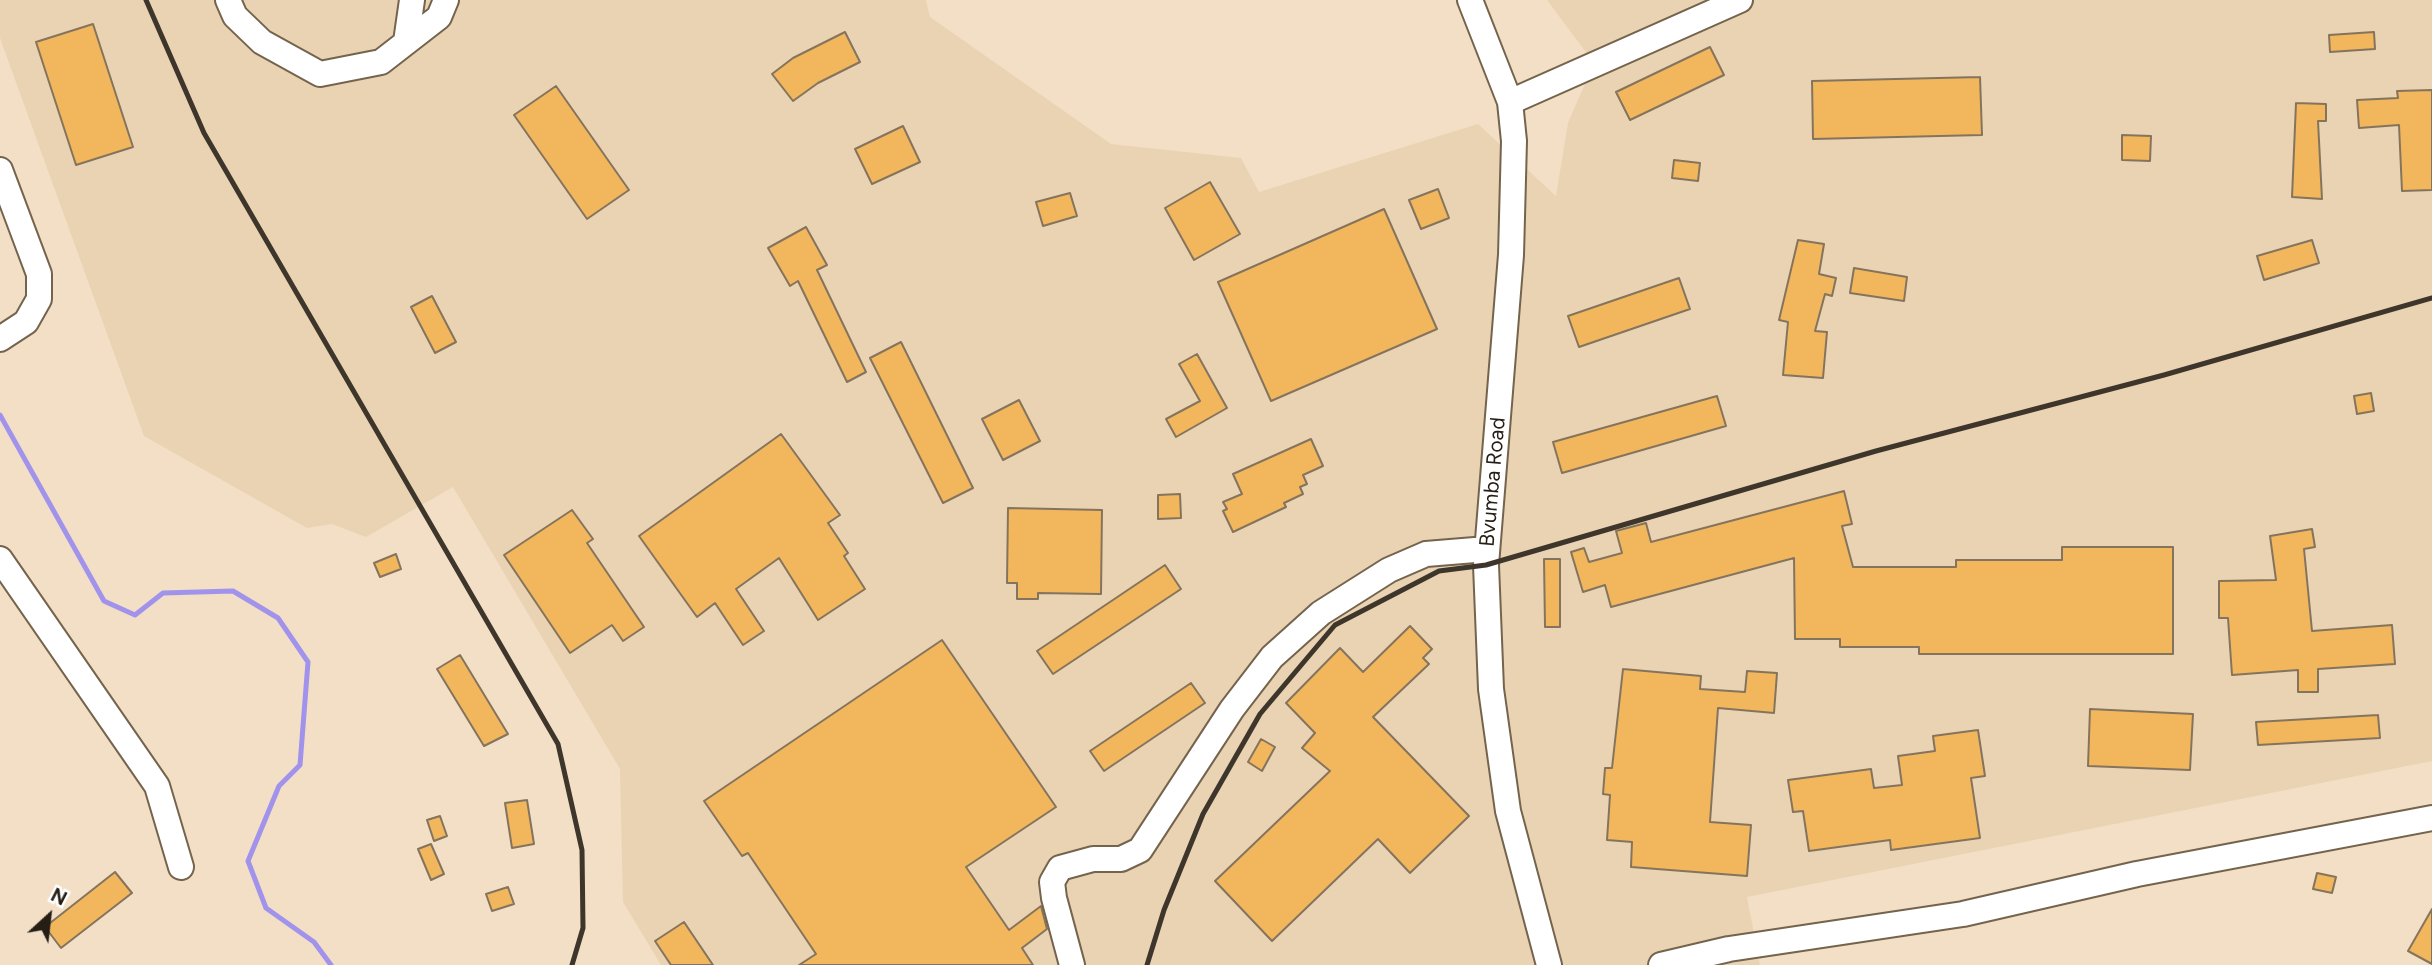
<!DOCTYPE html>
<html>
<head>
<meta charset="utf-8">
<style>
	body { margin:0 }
	#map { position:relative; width:2432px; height:965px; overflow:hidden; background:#f2dfc5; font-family:Figtree,sans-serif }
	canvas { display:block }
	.north { position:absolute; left:14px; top:881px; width:70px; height:70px; -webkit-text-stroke:5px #fff; paint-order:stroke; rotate:27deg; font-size:19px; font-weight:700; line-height:28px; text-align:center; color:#251e15 }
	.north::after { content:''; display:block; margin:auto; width:24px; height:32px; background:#251e15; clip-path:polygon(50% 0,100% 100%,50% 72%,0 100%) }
</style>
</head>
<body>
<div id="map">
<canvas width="2432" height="965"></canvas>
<div class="north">N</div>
</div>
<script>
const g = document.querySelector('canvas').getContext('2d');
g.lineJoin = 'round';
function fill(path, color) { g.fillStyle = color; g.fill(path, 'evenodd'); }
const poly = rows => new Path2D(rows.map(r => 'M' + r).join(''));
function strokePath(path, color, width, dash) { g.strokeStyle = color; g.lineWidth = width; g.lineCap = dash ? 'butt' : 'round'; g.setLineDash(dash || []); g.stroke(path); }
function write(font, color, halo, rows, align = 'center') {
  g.font = font + ' Figtree,sans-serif'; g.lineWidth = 5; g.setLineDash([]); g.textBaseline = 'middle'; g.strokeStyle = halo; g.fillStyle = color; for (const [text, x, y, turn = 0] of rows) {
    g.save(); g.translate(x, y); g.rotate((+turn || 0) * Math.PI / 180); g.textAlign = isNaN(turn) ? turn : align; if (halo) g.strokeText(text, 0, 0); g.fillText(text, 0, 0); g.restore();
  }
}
fill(poly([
	[0,0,926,0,930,17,1111,144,1241,158,1259,192,1478,124,1556,196,1568,123,1594,63,1547,0,2432,0,2432,761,1747,897,1760,965,661,965,623,902,620,769,453,487,366,537,332,524,307,528,144,436,0,38]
]), '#ead3b3');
strokePath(poly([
	[0,415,104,601,135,615,163,593,233,591,278,618,308,662,300,765,279,786,248,861,266,908,314,942,331,965]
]), '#a193eb', 5);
const building = poly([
	[93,24,133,147,76,165,36,42,93,24],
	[845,32,860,62,818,83,793,101,772,74,793,58,845,32],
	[2374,32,2375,49,2330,52,2329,35,2374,32],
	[1710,47,1724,75,1630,120,1616,92,1710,47],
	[1980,77,1982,135,1813,139,1812,81,1980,77],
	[556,86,629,190,587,219,514,115,556,86],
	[2432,90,2432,190,2402,191,2399,125,2359,128,2357,100,2398,98,2397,91,2432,90],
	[2296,103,2326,104,2326,121,2318,121,2322,199,2292,197,2296,103],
	[903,126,920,162,872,184,855,149,903,126],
	[2122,135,2151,136,2150,161,2122,160,2122,135],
	[1674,160,1700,163,1698,181,1672,178,1674,160],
	[1210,182,1240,234,1194,260,1165,208,1210,182],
	[1438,189,1449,218,1421,229,1409,200,1438,189],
	[1070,193,1077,216,1043,226,1036,202,1070,193],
	[1384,209,1437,329,1271,401,1218,282,1384,209],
	[806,227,827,265,817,270,866,372,847,382,798,281,790,286,768,248,806,227],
	[1798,240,1824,244,1819,274,1836,278,1832,296,1825,294,1815,331,1827,332,1823,378,1783,375,1788,322,1779,320,1798,240],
	[2312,240,2319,263,2264,280,2257,256,2312,240],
	[1854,268,1907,277,1904,301,1850,293,1854,268],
	[1679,278,1690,309,1579,347,1568,316,1679,278],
	[432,296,456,342,435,353,411,307,432,296],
	[901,342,973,488,943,503,870,358,901,342],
	[1197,354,1227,408,1176,437,1166,419,1200,401,1179,364,1197,354],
	[2371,393,2374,411,2357,414,2354,396,2371,393],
	[1717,396,1726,426,1562,473,1553,442,1717,396],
	[1019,400,1040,441,1003,460,982,419,1019,400],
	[781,434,840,515,828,523,848,553,844,556,865,589,818,620,779,558,736,589,764,631,743,645,715,603,697,617,639,536,781,434],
	[1311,439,1323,466,1303,475,1307,484,1300,487,1303,494,1284,503,1286,507,1233,532,1223,511,1227,509,1223,502,1242,494,1233,474,1311,439],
	[1844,491,1852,524,1842,526,1853,567,1956,567,1956,560,2062,560,2062,547,2173,547,2173,654,1919,654,1919,647,1840,647,1840,639,1795,639,1794,558,1611,607,1605,585,1583,592,1571,552,1584,548,1589,562,1622,553,1616,531,1646,523,1651,542,1844,491],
	[1180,494,1181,518,1158,519,1158,495,1180,494],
	[1008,508,1102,510,1101,594,1038,593,1038,599,1017,599,1017,583,1007,583,1008,508],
	[572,510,593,539,587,543,644,627,623,641,612,625,570,653,504,555,572,510],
	[2312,529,2315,547,2304,549,2312,631,2392,625,2395,664,2318,669,2318,692,2298,692,2298,670,2232,675,2228,618,2219,618,2219,581,2276,580,2270,536,2312,529],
	[396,554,401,569,380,577,374,563,396,554],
	[1544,559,1560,559,1560,627,1545,627,1544,559],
	[1165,565,1181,589,1053,674,1037,651,1165,565],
	[1410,626,1432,649,1423,658,1429,664,1373,717,1469,816,1410,873,1378,839,1272,941,1215,881,1330,771,1302,748,1315,733,1286,703,1340,648,1363,672,1410,626],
	[942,640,1056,807,966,867,1009,930,1041,906,1047,929,1022,948,1033,965,799,965,816,954,748,853,742,856,704,801,942,640],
	[460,655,508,734,484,746,437,669,460,655],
	[1623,669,1701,676,1700,689,1745,692,1747,671,1777,673,1774,713,1718,708,1710,822,1751,825,1747,876,1631,867,1632,842,1607,840,1610,795,1603,794,1605,768,1612,768,1623,669],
	[1191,683,1205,703,1104,771,1090,751,1191,683],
	[2090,709,2193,714,2190,770,2088,766,2090,709],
	[2378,715,2380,738,2258,745,2256,722,2378,715],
	[1978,730,1985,776,1971,778,1980,838,1891,850,1890,840,1809,851,1803,811,1793,812,1788,780,1871,769,1874,788,1902,785,1898,756,1935,751,1933,736,1978,730],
	[1261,739,1275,747,1262,771,1248,762,1261,739],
	[527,800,534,844,512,848,505,803,527,800],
	[440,816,447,836,434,841,427,820,440,816],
	[431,844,444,874,431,880,418,849,431,844],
	[115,872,132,893,61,948,45,927,115,872],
	[2317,873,2336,877,2332,893,2313,889,2317,873],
	[508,887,514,904,492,911,486,894,508,887],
	[2432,909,2432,964,2408,951,2432,909],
	[684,922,713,965,671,965,655,941,684,922]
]);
fill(building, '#f2b75d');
strokePath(building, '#85745d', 2);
const minor = poly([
	[228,0,235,16,262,42,320,74,381,62,439,17,446,0],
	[1470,0,1510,102,1514,141,1511,255,1486,565,1491,689,1508,811,1549,965],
	[406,42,412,0],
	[1510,102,1740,0],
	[0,170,39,274,39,299,26,322,0,339],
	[0,559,157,786,181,867],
	[1072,965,1054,898,1052,882,1060,868,1093,859,1121,859,1140,850,1232,709,1272,657,1321,613,1389,570,1426,554,1487,549],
	[1661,965,1729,949,1963,914,2137,874,2432,818]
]);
strokePath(minor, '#74644d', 28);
strokePath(minor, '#fff', 24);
strokePath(poly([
	[146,0,204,133,558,744,582,850,583,928,572,965],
	[1147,965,1164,910,1203,814,1260,714,1335,625,1439,571,1486,565,1876,451,2164,375,2432,298]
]), '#3e362b', 5);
write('21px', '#251e15', '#fff', [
	["Bvumba Road",1493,482,-85]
]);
</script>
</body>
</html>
